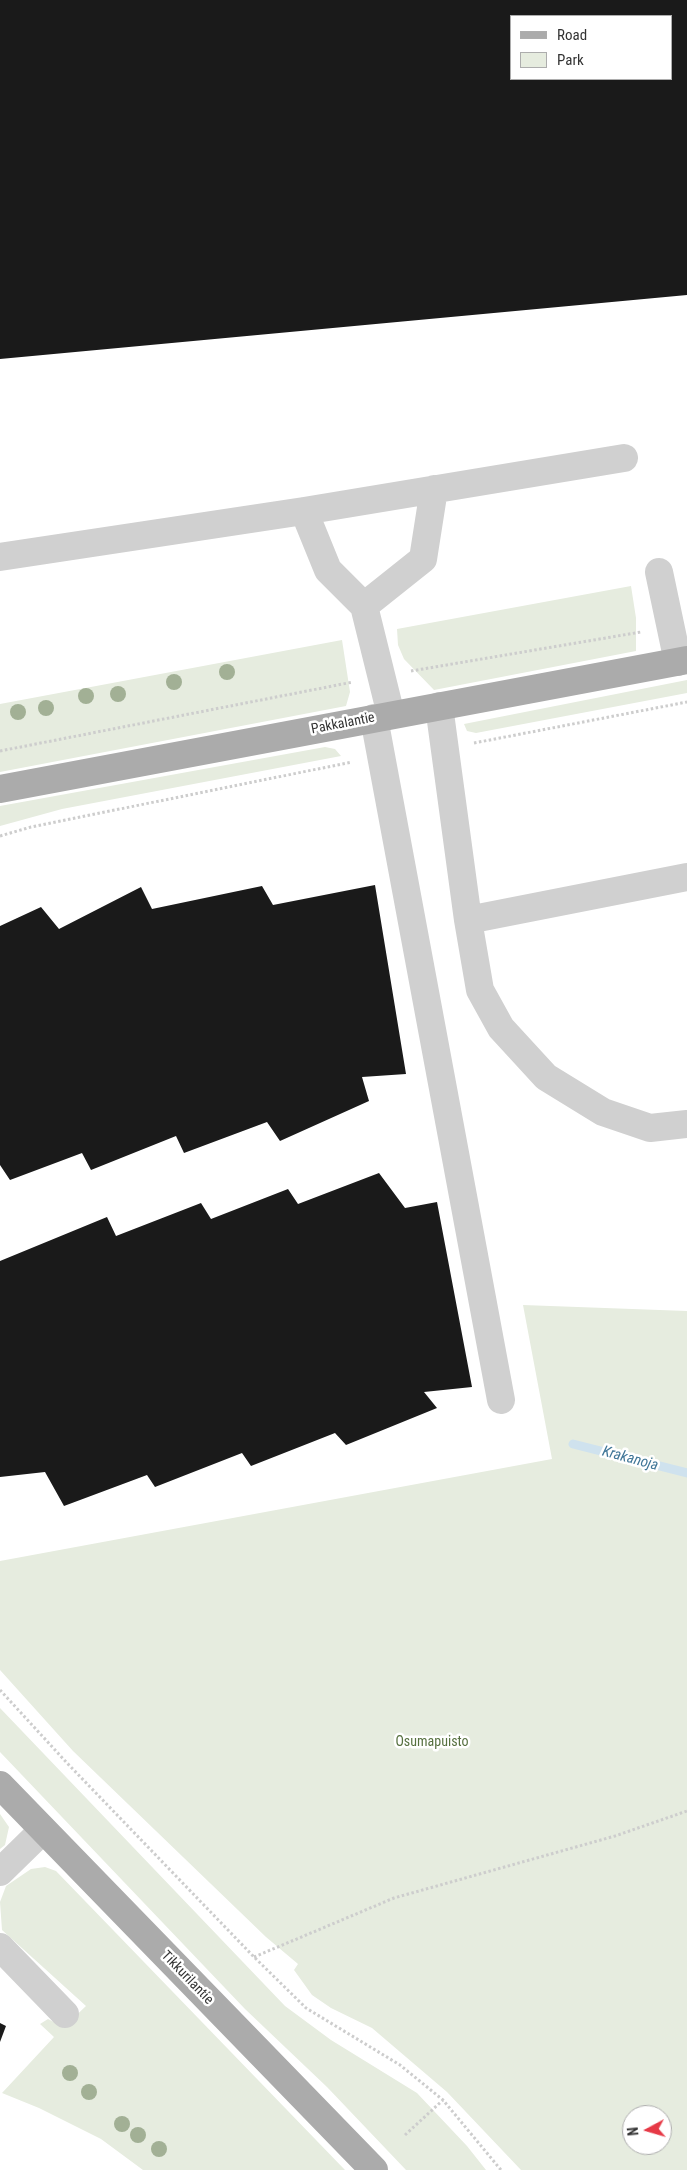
<!DOCTYPE html>
<html>
<head>
<meta charset="utf-8">
<style>
	body { margin:0 }
	#map { position:relative; width:687px; height:2170px; overflow:hidden; background:#fff; font-family:"Roboto Condensed",sans-serif }
	canvas { display:block }
	.legend { position:absolute; left:510px; top:15px; width:162px; height:65px; box-sizing:border-box; background:#fff; border:1px solid #adadad; margin:0; padding:6px 9px; list-style:none; font-size:15px; color:#333 }
	.legend li { display:flex; align-items:center; gap:10px; height:25px }
	.legend b { width:25px; border:1px solid #adadad }
	.north { position:absolute; left:622px; top:2105px; width:50px; height:50px; box-sizing:border-box; background:#fff; border:1px solid #adadad; border-radius:50%; rotate:264deg; font-size:14px; font-weight:700; line-height:20px; text-align:center; color:#333 }
	.north::after { content:''; display:block; margin:auto; width:18px; height:22px; background:#e63946; clip-path:polygon(50% 0,100% 100%,50% 72%,0 100%) }
</style>
</head>
<body>
<div id="map">
<canvas width="687" height="2170"></canvas>
<ul class="legend">
<li><b style="height:6px;background:#ababab"></b>Road</li>
<li><b style="height:14px;background:#e6ecdf"></b>Park</li>
</ul>
<div class="north">N</div>
</div>
<script>
const g = document.querySelector('canvas').getContext('2d');
g.lineJoin = 'round';
function fill(path, color) { g.fillStyle = color; g.fill(path, 'evenodd'); }
const poly = rows => new Path2D(rows.map(r => 'M' + r).join(''));
function strokePath(path, color, width, dash) { g.strokeStyle = color; g.lineWidth = width; g.lineCap = dash ? 'butt' : 'round'; g.setLineDash(dash || []); g.stroke(path); }
function write(font, color, halo, rows, align = 'center') {
  g.font = font + ' "Roboto Condensed",sans-serif'; g.lineWidth = 5; g.setLineDash([]); g.textBaseline = 'middle'; g.strokeStyle = halo; g.fillStyle = color; for (const [text, x, y, turn = 0] of rows) {
    g.save(); g.translate(x, y); g.rotate((+turn || 0) * Math.PI / 180); g.textAlign = isNaN(turn) ? turn : align; if (halo) g.strokeText(text, 0, 0); g.fillText(text, 0, 0); g.restore();
  }
}
fill(poly([
	[631,586,636,618,636,651,434,690,404,659,398,645,397,629],
	[342,640,350,692,346,706,0,772,0,704],
	[687,680,687,693,476,733,467,731,464,724],
	[325,747,335,749,341,756,62,809,0,826,0,806],
	[523,1305,687,1311,687,2170,521,2170,447,2092,372,2028,331,2008,312,1995,294,1970,298,1964,266,1937,73,1751,0,1670,0,1561,552,1459],
	[632,2115,662,2115,662,2145,632,2145],
	[0,1708,285,2006,331,2040,417,2093,467,2146,486,2170,406,2170,327,2087,245,2009,0,1752],
	[0,1814,9,1827,5,1845,0,1849],
	[45,1867,56,1871,345,2170,143,2170,101,2139,39,2108,2,2093,54,2037,40,2024,48,2019,64,2027,86,2006,2,1930,0,1902,6,1886,31,1869]
]), '#e6ecdf');
strokePath(poly([
	[573,1444,687,1473]
]), '#cfe2ee', 9);
fill(poly([
	[0,0,687,0,687,295,0,359],
	[511,16,671,16,671,79,511,79],
	[375,885,406,1074,362,1077,369,1101,280,1141,267,1122,184,1153,176,1136,91,1170,82,1153,10,1180,0,1165,0,926,41,907,59,929,141,887,152,909,262,886,273,905],
	[379,1173,405,1208,437,1202,472,1387,424,1392,437,1408,346,1445,335,1433,251,1466,242,1453,155,1487,147,1475,64,1506,45,1472,0,1477,0,1261,107,1217,116,1236,201,1203,211,1219,288,1189,298,1204],
	[0,2023,6,2026,0,2042]
]), '#1a1a1a');
strokePath(poly([
	[411,671,641,632],
	[474,743,687,702],
	[0,751,353,682],
	[0,836,31,827,352,762],
	[0,1690,67,1763,254,1957,306,2008,400,2065,443,2100,501,2170],
	[254,1957,394,1898,615,1836,687,1811],
	[405,2135,443,2100]
]), '#cdcdcd', 3, [2.5, 2.5]);
strokePath(poly([
	[304,511,328,570,364,606,391,715],
	[0,557,304,511,624,458],
	[659,572,678,662],
	[364,606,423,559,434,489],
	[439,706,468,920,480,990,501,1028,546,1077,603,1112,650,1128,687,1124],
	[374,718,501,1400],
	[468,920,687,877],
	[0,1872,43,1830],
	[0,1947,65,2014]
]), '#d0d0d0', 28);
strokePath(poly([
	[0,789,687,660],
	[0,1785,374,2170]
]), '#ababab', 28);
g.fillStyle = '#a2b095';
for (const [x, y] of [
	[227,672],
	[174,682],
	[118,694],
	[86,696],
	[46,708],
	[18,712],
	[70,2073],
	[89,2092],
	[122,2124],
	[138,2135],
	[159,2149]
]) { g.beginPath(); g.arc(x, y, 8, 0, 2 * Math.PI); g.fill(); }
write('14px', '#333', '#fff', [
	["Pakkalantie",343,724,-11],
	["Tikkurilantie",187,1978,46]
]);
write('14px', '#56703f', '#fff', [
	["Osumapuisto",432,1742]
]);
write('italic 15px', '#3f7597', '#fff', [
	["Krakanoja",630,1459,15]
]);
</script>
</body>
</html>
